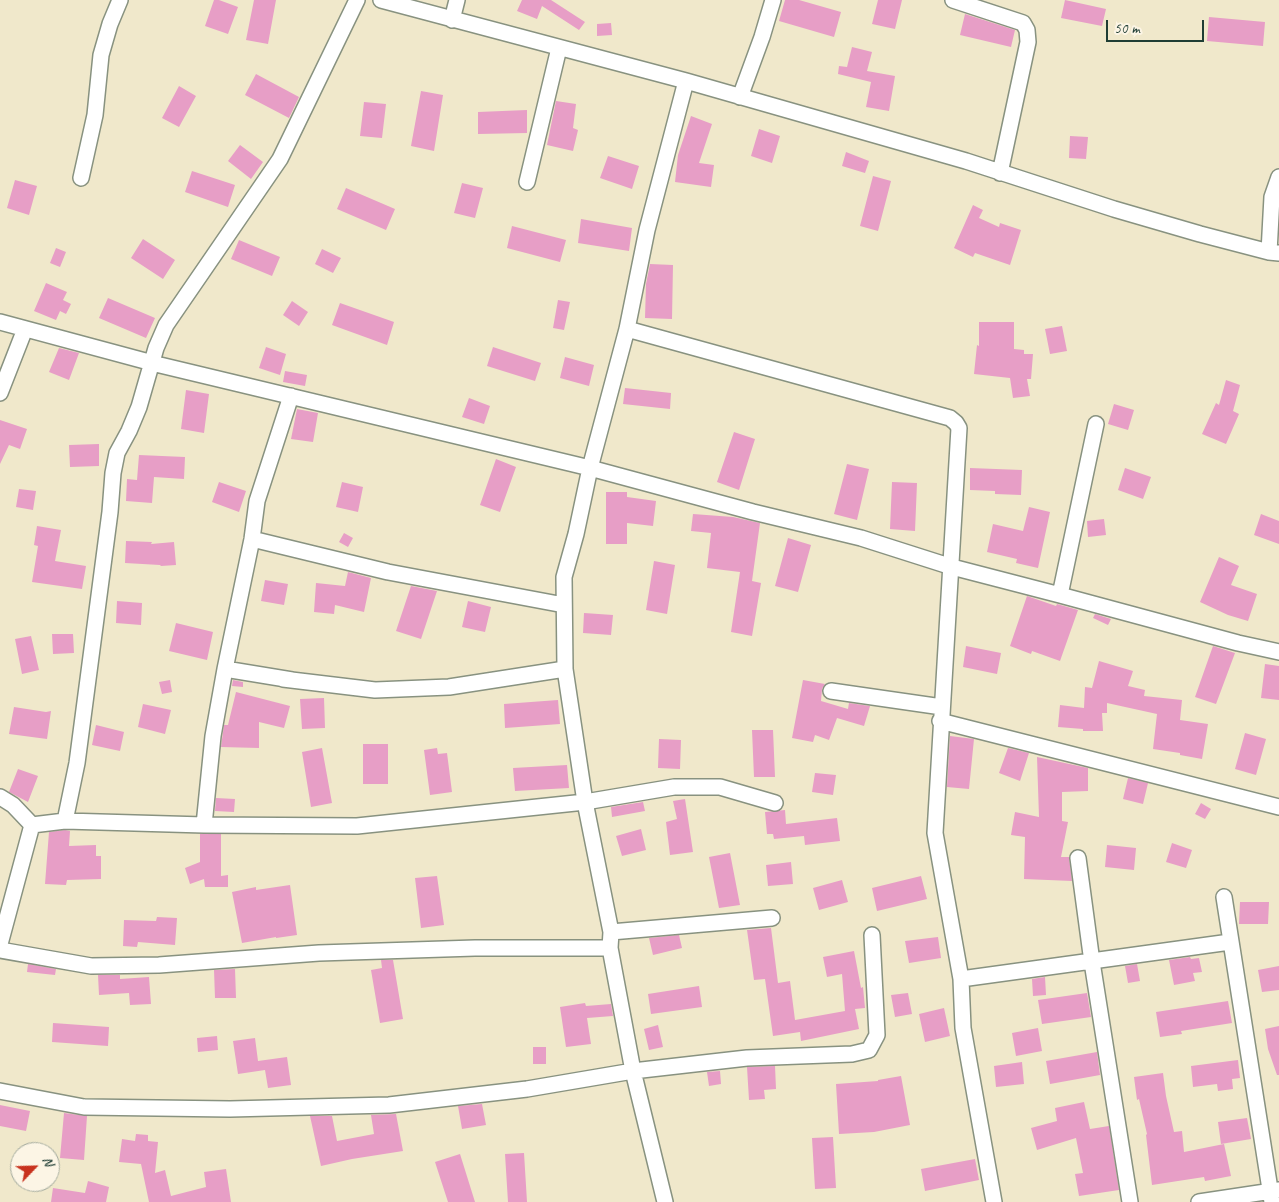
<!DOCTYPE html>
<html>
<head>
<meta charset="utf-8">
<style>
	body { margin:0 }
	#map { position:relative; width:1279px; height:1202px; overflow:hidden; background:#f0e8cb; font-family:Caveat,sans-serif }
	canvas { display:block }
	.north { position:absolute; left:10px; top:1142px; width:50px; height:50px; box-sizing:border-box; background:#fcf5e5; border:1px solid #a4ab9e; border-radius:50%; rotate:66deg; font-size:14px; font-weight:700; line-height:20px; text-align:center; color:#1f3d34 }
	.north::after { content:''; display:block; margin:auto; width:18px; height:22px; background:#c8321e; clip-path:polygon(50% 0,100% 100%,50% 72%,0 100%) }
	.scale { position:absolute; left:1106px; top:20px; width:98px; height:22px; box-sizing:border-box; border:2px solid #1f3d34; border-top:0; padding-left:6px; font-size:15px; line-height:18px; white-space:nowrap; color:#1f3d34; -webkit-text-stroke:4px #fcf5e5; paint-order:stroke }
</style>
</head>
<body>
<div id="map">
<canvas width="1279" height="1202"></canvas>
<div class="north">N</div>
<div class="scale">50 m</div>
</div>
<script>
const g = document.querySelector('canvas').getContext('2d');
g.lineJoin = 'round';
function fill(path, color) { g.fillStyle = color; g.fill(path, 'evenodd'); }
const poly = rows => new Path2D(rows.map(r => 'M' + r).join(''));
function strokePath(path, color, width, dash) { g.strokeStyle = color; g.lineWidth = width; g.lineCap = dash ? 'butt' : 'round'; g.setLineDash(dash || []); g.stroke(path); }
fill(poly([
	[214,0,219,0,238,7,228,34,205,26],
	[254,0,276,0,268,44,246,40],
	[522,0,551,0,585,22,579,30,542,6,537,19,517,11],
	[785,0,799,0,841,12,834,37,779,21],
	[878,0,902,0,895,29,872,24],
	[1065,0,1106,9,1102,26,1061,18],
	[965,14,1015,30,1011,47,960,35],
	[1209,17,1265,22,1263,46,1207,41],
	[611,23,612,35,597,36,597,24],
	[852,47,872,52,867,71,895,76,889,111,866,107,871,82,838,74,839,66,847,67],
	[256,74,299,97,289,118,245,95],
	[179,86,196,96,179,127,162,118],
	[421,91,443,95,434,151,411,146],
	[556,101,576,104,573,128,578,130,573,151,547,145],
	[364,102,386,104,382,138,360,136],
	[527,110,527,133,478,134,478,112],
	[691,116,712,124,699,163,714,165,711,187,675,182,678,155],
	[759,129,780,136,772,163,751,156],
	[1070,136,1088,137,1086,159,1069,158],
	[240,145,263,162,251,179,228,161],
	[846,152,869,161,865,173,842,166],
	[608,156,639,166,632,189,600,178],
	[192,171,235,185,228,207,185,192],
	[873,176,891,181,878,231,860,226],
	[15,180,37,186,29,215,7,208],
	[462,183,483,188,475,218,454,213],
	[346,188,395,209,386,230,337,209],
	[973,205,983,210,979,218,999,227,1000,223,1021,230,1010,265,975,253,973,257,954,248],
	[581,219,632,228,629,251,578,243],
	[512,226,566,240,560,262,507,248],
	[143,239,175,260,163,279,131,258],
	[239,240,280,257,272,276,231,259],
	[56,248,66,252,60,267,50,263],
	[322,249,341,258,333,273,315,264],
	[650,264,673,265,672,319,645,318,646,284],
	[46,283,67,292,63,300,71,304,66,314,60,311,56,320,34,311],
	[108,298,155,318,146,338,99,318],
	[558,300,570,302,564,330,553,328],
	[292,301,308,312,299,326,283,315],
	[340,303,394,322,387,345,332,325],
	[979,322,1014,322,1014,349,1024,350,1024,354,1033,354,1031,379,1027,379,1030,396,1013,398,1010,378,974,374,977,345,979,346],
	[1062,326,1067,351,1050,354,1045,329],
	[266,347,286,354,280,375,259,368],
	[493,347,541,363,535,381,487,366],
	[59,348,79,353,69,380,49,372],
	[565,357,594,365,589,386,560,378],
	[285,371,307,375,305,386,283,382],
	[1226,380,1240,385,1233,411,1239,414,1226,444,1202,434,1216,403,1219,405],
	[625,388,671,393,670,409,623,404],
	[186,390,209,394,204,433,181,429],
	[469,398,490,406,484,424,462,417],
	[1114,404,1134,410,1128,430,1108,424],
	[297,409,318,413,313,442,291,439],
	[0,420,27,429,20,449,9,445,0,464],
	[734,432,755,439,739,490,717,482],
	[99,444,99,466,70,467,69,445],
	[139,455,185,457,184,479,154,477,152,503,126,501,127,479,137,480],
	[496,459,516,467,500,512,480,505],
	[847,464,869,469,857,520,834,514],
	[970,468,1022,470,1021,495,995,494,995,491,970,490],
	[1125,468,1151,477,1143,499,1118,490],
	[219,482,246,491,239,512,212,502],
	[342,482,363,487,358,512,336,507],
	[892,482,917,483,915,531,890,529],
	[19,489,36,491,33,510,16,507],
	[606,492,627,492,627,497,656,501,653,526,627,523,627,544,606,544],
	[1029,507,1050,512,1038,568,1016,563,1017,559,987,552,993,524,1023,531],
	[693,514,733,517,760,523,752,581,761,583,752,636,731,632,740,572,707,568,711,533,691,531],
	[1261,514,1279,521,1279,544,1254,535],
	[1104,519,1106,535,1088,537,1087,521],
	[37,526,61,530,55,561,86,566,82,589,32,582,38,546,34,545],
	[344,533,353,538,348,547,339,542],
	[788,538,811,545,798,592,775,586],
	[126,541,152,542,151,544,174,542,176,565,161,566,160,565,125,563],
	[1219,557,1239,566,1231,585,1257,594,1248,621,1228,615,1200,602],
	[654,561,675,565,667,614,646,610],
	[348,572,371,578,364,612,335,605,334,614,314,612,316,583,345,586],
	[265,580,288,584,284,605,261,601],
	[411,586,437,591,421,639,396,631],
	[1027,596,1056,606,1057,604,1078,610,1060,661,1032,651,1031,654,1010,646],
	[117,601,142,603,141,625,116,623],
	[468,601,491,607,485,632,462,627],
	[584,613,613,615,611,635,583,633],
	[1095,614,1111,619,1108,625,1093,618],
	[176,623,213,632,207,660,169,651],
	[52,634,73,634,74,653,53,654],
	[31,636,39,670,22,674,15,639],
	[966,646,1001,653,997,674,963,667],
	[1213,646,1235,653,1216,704,1195,697],
	[1099,661,1133,671,1128,686,1145,690,1144,696,1182,700,1180,720,1208,724,1202,759,1180,755,1180,753,1153,749,1157,714,1107,703,1107,713,1102,713,1103,731,1083,731,1083,729,1058,727,1060,705,1084,708,1085,687,1092,688],
	[1265,664,1279,666,1279,700,1261,698],
	[170,680,172,692,162,694,159,682],
	[233,680,243,682,243,687,232,686],
	[803,680,825,684,822,689,821,701,848,709,849,703,870,706,864,726,837,718,829,740,815,735,813,742,792,738],
	[236,692,290,706,284,728,259,722,259,748,221,747,224,725,228,725],
	[324,698,325,728,302,729,300,699],
	[558,700,560,724,505,728,504,704],
	[143,704,171,710,165,734,138,727],
	[14,707,46,712,51,711,47,739,9,734],
	[96,725,124,732,120,751,92,745],
	[752,730,773,730,775,777,754,777],
	[1245,733,1266,739,1256,775,1235,769],
	[950,736,974,739,969,789,947,787],
	[659,739,681,740,680,769,658,768],
	[363,744,388,744,388,784,363,784],
	[322,748,332,803,311,807,302,752],
	[437,748,438,754,447,753,452,792,430,795,424,750],
	[1008,748,1029,753,1020,781,999,773],
	[1037,757,1088,768,1088,791,1062,792,1062,821,1068,822,1061,857,1069,857,1072,881,1024,879,1025,837,1011,835,1015,812,1039,817],
	[567,765,569,788,515,791,513,768],
	[18,769,38,776,28,802,9,792],
	[815,773,836,775,833,795,812,792],
	[1128,778,1148,783,1143,804,1123,799],
	[216,798,235,799,234,812,215,811],
	[685,799,693,852,670,855,666,822,677,819,673,801],
	[643,802,645,811,612,817,611,807],
	[1201,803,1211,809,1205,819,1195,814],
	[785,810,786,824,837,818,840,841,805,845,804,836,774,839,773,834,767,834,765,812],
	[641,829,646,850,622,856,616,836],
	[65,830,70,831,69,846,96,845,96,856,101,856,101,879,67,880,66,885,45,884,49,832],
	[200,834,221,834,221,876,228,875,228,887,205,887,204,879,190,884,185,868,200,862],
	[1172,843,1192,850,1186,868,1166,862],
	[1107,845,1136,848,1134,870,1105,867],
	[730,853,740,905,719,908,709,857],
	[791,862,793,884,768,886,766,865],
	[437,876,444,925,421,928,415,878],
	[921,876,927,899,877,911,872,888],
	[842,880,848,902,819,910,813,888],
	[290,885,297,935,276,938,276,937,242,943,232,892,256,887,256,890],
	[1240,902,1269,902,1268,924,1239,924],
	[157,917,177,918,175,945,138,942,137,947,123,946,124,920,156,921],
	[771,928,778,983,790,981,795,1020,845,1011,842,974,827,977,823,957,854,951,861,988,863,987,865,1008,855,1009,859,1029,801,1041,800,1032,773,1036,765,979,754,980,747,930],
	[679,935,682,948,653,955,649,938],
	[938,937,941,958,909,963,905,941],
	[1190,957,1191,959,1199,958,1202,972,1193,973,1195,981,1174,985,1169,960],
	[381,960,393,960,403,1019,380,1023,371,970,382,968],
	[28,964,56,969,55,975,27,972],
	[1137,964,1140,981,1128,983,1125,966],
	[1279,966,1279,990,1262,992,1258,970],
	[235,969,236,998,215,998,214,970],
	[98,975,120,975,120,979,149,977,151,1004,130,1005,129,993,99,995],
	[1045,977,1046,995,1033,996,1032,979],
	[699,986,702,1007,651,1014,648,994],
	[908,993,912,1014,895,1017,891,995],
	[1087,993,1091,1017,1042,1024,1038,1000],
	[1228,1001,1232,1023,1181,1031,1182,1034,1160,1037,1156,1012],
	[585,1003,586,1006,611,1004,613,1016,587,1018,591,1044,566,1047,560,1007],
	[944,1008,950,1036,925,1042,919,1014],
	[53,1023,109,1027,108,1046,52,1042],
	[658,1025,663,1047,649,1050,644,1029],
	[1279,1026,1279,1075,1277,1075,1268,1049,1265,1029],
	[1038,1028,1042,1051,1016,1056,1012,1033],
	[217,1036,218,1050,198,1052,197,1038],
	[255,1038,258,1061,287,1057,291,1085,268,1088,265,1070,238,1074,233,1041],
	[533,1047,546,1047,546,1064,533,1064],
	[1097,1052,1100,1075,1050,1084,1046,1061],
	[1238,1060,1240,1078,1232,1079,1233,1089,1218,1091,1217,1084,1193,1087,1191,1066],
	[1022,1062,1024,1084,996,1087,994,1066],
	[775,1066,776,1089,764,1090,765,1099,749,1100,747,1067],
	[720,1071,721,1084,709,1086,707,1072],
	[1163,1073,1166,1096,1174,1132,1182,1131,1184,1152,1224,1144,1231,1176,1205,1181,1204,1177,1152,1185,1146,1135,1147,1134,1139,1099,1137,1100,1134,1077],
	[901,1076,910,1125,874,1132,839,1134,836,1084,878,1081,878,1080],
	[1084,1102,1090,1129,1109,1126,1119,1190,1079,1196,1075,1174,1083,1173,1076,1138,1037,1150,1031,1128,1057,1121,1055,1108],
	[482,1104,486,1125,462,1129,458,1106],
	[0,1105,30,1111,26,1131,0,1126],
	[64,1113,87,1116,84,1160,60,1158],
	[396,1114,403,1151,352,1159,321,1166,310,1116,332,1116,337,1141,374,1134,371,1115],
	[1247,1118,1251,1139,1221,1144,1218,1122],
	[136,1134,148,1135,148,1141,158,1142,155,1173,165,1170,171,1196,206,1187,204,1172,226,1169,231,1202,149,1202,141,1164,119,1162,122,1139,135,1141],
	[833,1137,836,1188,815,1189,812,1138],
	[524,1153,527,1202,508,1202,505,1154],
	[460,1154,475,1202,448,1202,435,1162],
	[975,1159,979,1180,925,1191,921,1169],
	[88,1181,109,1187,106,1202,51,1202,53,1188,85,1193]
]), '#e79ec6');
const minor = poly([
	[381,0,686,81,966,161,1114,209,1200,234,1269,252,1279,253],
	[953,0,1023,23,1027,30,1028,42,1000,173],
	[452,20,457,0],
	[740,97,762,37,773,0],
	[81,178,95,115,101,55,110,24,120,0],
	[527,182,559,48],
	[1269,252,1272,197,1279,177],
	[0,322,160,365,590,468,753,512,861,538,952,567,1060,595,1238,643,1279,652],
	[627,329,950,418,956,423,959,428,935,833,961,979,963,1028,994,1202],
	[0,393,25,329],
	[252,539,388,572,564,605],
	[1060,595,1096,424],
	[225,669,292,680],
	[283,679,375,690,449,687,565,669],
	[831,691,942,707],
	[940,721,1279,807],
	[0,797,13,805,32,825],
	[65,821,77,763,110,512,113,473,117,453,129,431,139,407,156,348,166,325,280,159,357,0],
	[32,825,65,821,204,825,357,826,585,802,674,787,720,787,775,803],
	[204,825,213,736,225,669,252,539,257,501,291,396],
	[1078,858,1092,962,1130,1202],
	[1224,897,1272,1202],
	[611,932,772,918],
	[0,944,32,825],
	[0,950,91,966,159,965,319,953,475,948,610,948],
	[961,979,1230,942],
	[0,1091,84,1107,230,1109,389,1105,527,1089,633,1071,747,1058,852,1054,869,1050,877,1035,872,935],
	[665,1202,633,1071,610,948,611,932,585,802,565,669,564,577,576,534,590,468,627,329,647,230,686,81],
	[1199,1202,1279,1190]
]);
strokePath(minor, '#889280', 18);
strokePath(minor, '#fff', 15);
</script>
</body>
</html>
